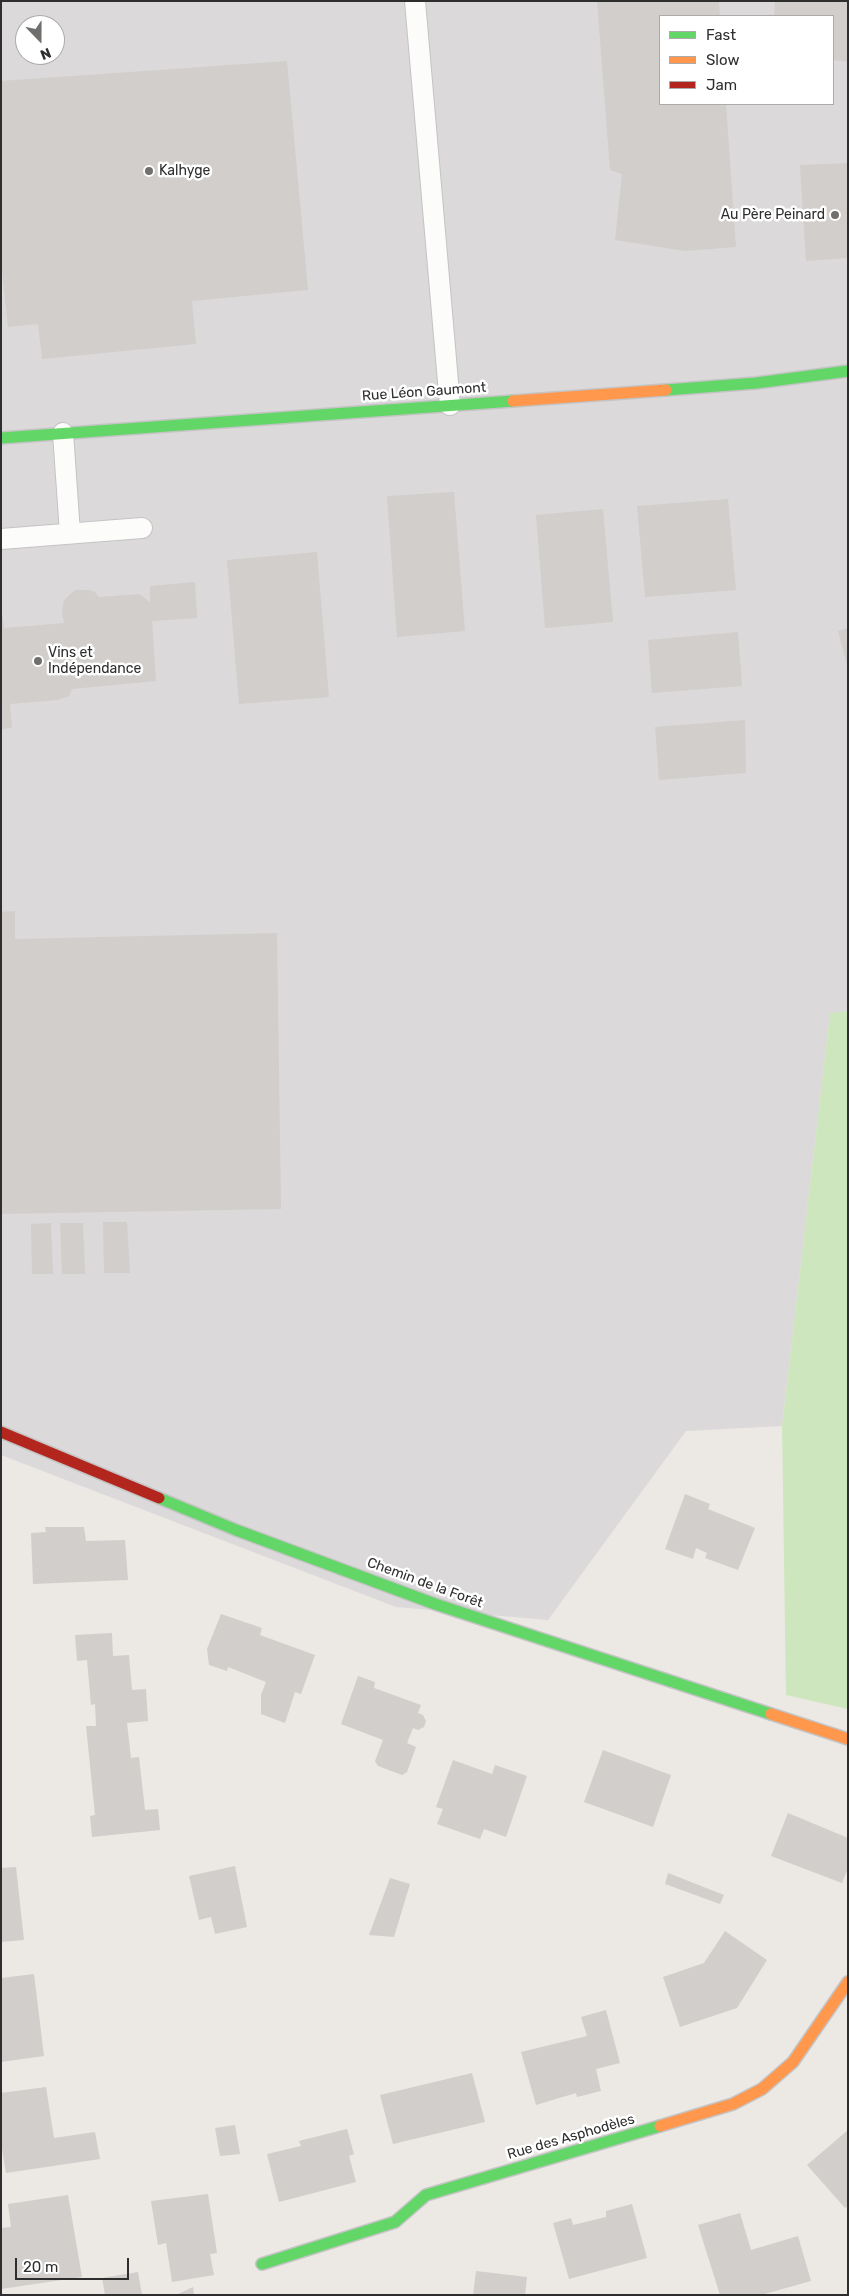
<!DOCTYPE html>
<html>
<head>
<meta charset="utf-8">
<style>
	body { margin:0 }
	#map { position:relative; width:849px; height:2296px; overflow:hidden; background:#ece8e4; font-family:Rubik,sans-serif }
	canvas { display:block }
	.frame { position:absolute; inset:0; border:2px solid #2e2e2e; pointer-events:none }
	.legend { position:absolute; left:659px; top:15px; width:175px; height:90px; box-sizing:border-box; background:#fff; border:1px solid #ababab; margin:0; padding:6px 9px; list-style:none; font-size:15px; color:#2e2e2e }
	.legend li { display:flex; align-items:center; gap:10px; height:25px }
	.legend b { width:25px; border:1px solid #ababab }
	.north { position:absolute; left:15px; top:15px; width:50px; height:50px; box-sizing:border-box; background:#fff; border:1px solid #ababab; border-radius:50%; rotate:158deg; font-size:14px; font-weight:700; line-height:20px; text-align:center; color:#2e2e2e }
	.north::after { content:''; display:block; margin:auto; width:18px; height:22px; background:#706f6e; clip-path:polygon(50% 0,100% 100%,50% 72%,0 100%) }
	.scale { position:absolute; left:15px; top:2258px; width:114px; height:22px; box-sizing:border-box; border:2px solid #2e2e2e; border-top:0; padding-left:6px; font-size:15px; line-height:18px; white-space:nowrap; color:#2e2e2e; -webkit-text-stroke:4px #fff; paint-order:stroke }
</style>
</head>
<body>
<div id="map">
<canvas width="849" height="2296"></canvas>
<div class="frame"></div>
<ul class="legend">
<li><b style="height:6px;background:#63d668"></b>Fast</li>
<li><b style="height:6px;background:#ff974d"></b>Slow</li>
<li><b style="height:6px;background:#b3261e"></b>Jam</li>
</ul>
<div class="north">N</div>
<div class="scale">20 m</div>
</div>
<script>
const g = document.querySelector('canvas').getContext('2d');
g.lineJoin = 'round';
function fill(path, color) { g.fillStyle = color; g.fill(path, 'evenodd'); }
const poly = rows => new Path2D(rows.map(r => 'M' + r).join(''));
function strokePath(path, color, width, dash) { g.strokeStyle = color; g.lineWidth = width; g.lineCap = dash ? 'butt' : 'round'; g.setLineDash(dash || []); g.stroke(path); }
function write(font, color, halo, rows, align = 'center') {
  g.font = font + ' Rubik,sans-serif'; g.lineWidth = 5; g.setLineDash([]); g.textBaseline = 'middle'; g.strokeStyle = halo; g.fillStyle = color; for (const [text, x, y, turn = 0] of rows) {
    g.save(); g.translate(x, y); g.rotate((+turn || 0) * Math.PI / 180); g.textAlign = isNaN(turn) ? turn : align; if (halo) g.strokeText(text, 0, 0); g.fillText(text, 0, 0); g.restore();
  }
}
fill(poly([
	[1,1,848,1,848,1011,830,1014,782,1426,686,1431,548,1620,396,1607,1,1455],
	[660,16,833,16,833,104,660,104],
	[25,25,55,25,55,55,25,55]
]), '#dcd9db');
fill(poly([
	[848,1011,848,1709,786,1695,782,1426,830,1013]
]), '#cee6be');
fill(poly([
	[597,1,719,1,720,16,660,16,660,104,726,104,736,247,685,251,615,240,622,174,610,170],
	[775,1,848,1,848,62,833,60,833,16,774,16],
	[287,61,308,290,192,301,196,344,42,359,38,324,8,327,1,262,1,81],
	[848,163,848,258,806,261,800,165],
	[454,492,465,631,397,637,387,496],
	[728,499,736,590,645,597,637,506],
	[603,509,613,622,545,628,536,515],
	[317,552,329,697,239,704,227,560],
	[195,582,197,618,152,621,156,681,72,689,69,696,58,700,10,704,12,728,1,729,1,605,4,628,64,623,62,611,64,600,75,590,89,590,95,592,99,597,139,594,150,602,150,586],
	[848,628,848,665,847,665,838,631],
	[738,632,742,686,652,693,648,640],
	[745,720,746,773,659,780,655,727],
	[15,911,15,939,277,933,281,1209,1,1214,1,912],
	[103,1222,127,1222,130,1273,104,1273],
	[51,1223,53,1274,32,1274,31,1224],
	[60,1223,83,1223,85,1274,62,1274],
	[685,1494,710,1504,708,1509,755,1528,738,1570,705,1558,707,1553,696,1548,693,1559,665,1549],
	[45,1527,84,1527,86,1541,125,1540,128,1580,33,1584,31,1533,46,1532],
	[221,1614,262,1628,260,1635,315,1655,301,1694,295,1692,285,1723,261,1714,261,1695,266,1682,228,1667,227,1671,209,1665,207,1649],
	[112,1633,113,1656,129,1655,132,1690,146,1689,148,1721,127,1723,131,1758,139,1757,145,1810,158,1809,160,1830,92,1837,90,1816,95,1815,86,1726,96,1726,95,1704,91,1705,87,1660,77,1661,75,1635],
	[358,1676,375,1682,374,1688,421,1705,418,1713,423,1715,426,1721,424,1727,418,1730,413,1728,407,1743,416,1747,407,1772,402,1775,378,1766,375,1761,383,1740,341,1724],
	[603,1750,671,1775,653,1827,584,1802],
	[453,1760,492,1774,495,1765,527,1776,506,1837,484,1829,480,1839,437,1824,443,1809,436,1807],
	[788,1813,848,1838,848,1868,842,1883,771,1856],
	[235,1866,247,1927,215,1934,211,1917,199,1920,189,1876],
	[16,1867,24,1940,1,1942,1,1868],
	[668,1873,724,1895,720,1904,665,1884],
	[390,1878,410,1884,394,1937,369,1935],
	[725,1931,767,1960,737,2008,680,2027,663,1977,704,1963],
	[34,1974,44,2056,1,2062,1,1978],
	[606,2010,620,2063,596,2069,601,2091,577,2097,576,2093,536,2105,521,2052,587,2036,581,2017],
	[472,2073,485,2122,393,2144,380,2095],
	[46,2087,54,2138,95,2132,100,2159,6,2173,1,2143,1,2093],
	[235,2125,240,2154,220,2156,215,2128],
	[347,2129,354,2154,349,2156,356,2182,279,2202,267,2154,301,2146,299,2141],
	[848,2130,848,2206,845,2208,807,2165],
	[208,2194,217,2253,210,2254,214,2275,172,2282,166,2243,158,2245,151,2201],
	[68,2195,82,2277,1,2289,1,2228,11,2227,8,2204],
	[632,2204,647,2258,569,2279,553,2223,571,2218,573,2225,606,2217,606,2211],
	[740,2213,751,2250,798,2236,811,2281,761,2295,720,2295,698,2225],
	[476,2271,527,2277,525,2295,473,2295],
	[138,2272,142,2295,105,2295,102,2278],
	[193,2287,194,2295,176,2295]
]), '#d1cecb');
const lane = poly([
	[415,1,450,405],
	[63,433,70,533],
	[1,539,142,528]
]);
const fast = poly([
	[666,390,756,383,848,371],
	[1,438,513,401],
	[159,1498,236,1530,435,1604,771,1714],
	[262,2264,395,2222,426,2195,660,2126]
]);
const slow = poly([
	[513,401,666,390],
	[771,1714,848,1739],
	[660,2126,733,2104,762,2089,793,2062,848,1982]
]);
const jam = poly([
	[1,1432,159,1498]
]);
strokePath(lane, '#c5c4c5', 22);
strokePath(fast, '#c5c4c5', 14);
strokePath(slow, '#c5c4c5', 14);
strokePath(jam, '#c5c4c5', 14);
strokePath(lane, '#fcfcfb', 20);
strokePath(fast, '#63d668', 11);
strokePath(slow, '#ff974d', 11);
strokePath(jam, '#b3261e', 11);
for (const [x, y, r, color] of [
	[149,171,5,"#706f6e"],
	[835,215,5,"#706f6e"],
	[38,661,5,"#706f6e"]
]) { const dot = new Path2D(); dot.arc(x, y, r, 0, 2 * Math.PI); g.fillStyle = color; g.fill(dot); strokePath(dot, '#fff', 2); }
write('14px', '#2e2e2e', '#fff', [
	["Kalhyge",159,171],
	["Au Père Peinard",825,215,"right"],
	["Vins et",48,653],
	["Indépendance",48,669]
], 'left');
write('14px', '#2e2e2e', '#fff', [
	["Rue Léon Gaumont",424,392,-4],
	["Chemin de la Forêt",425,1583,20],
	["Rue des Asphodèles",571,2137,-16]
]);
</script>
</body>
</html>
